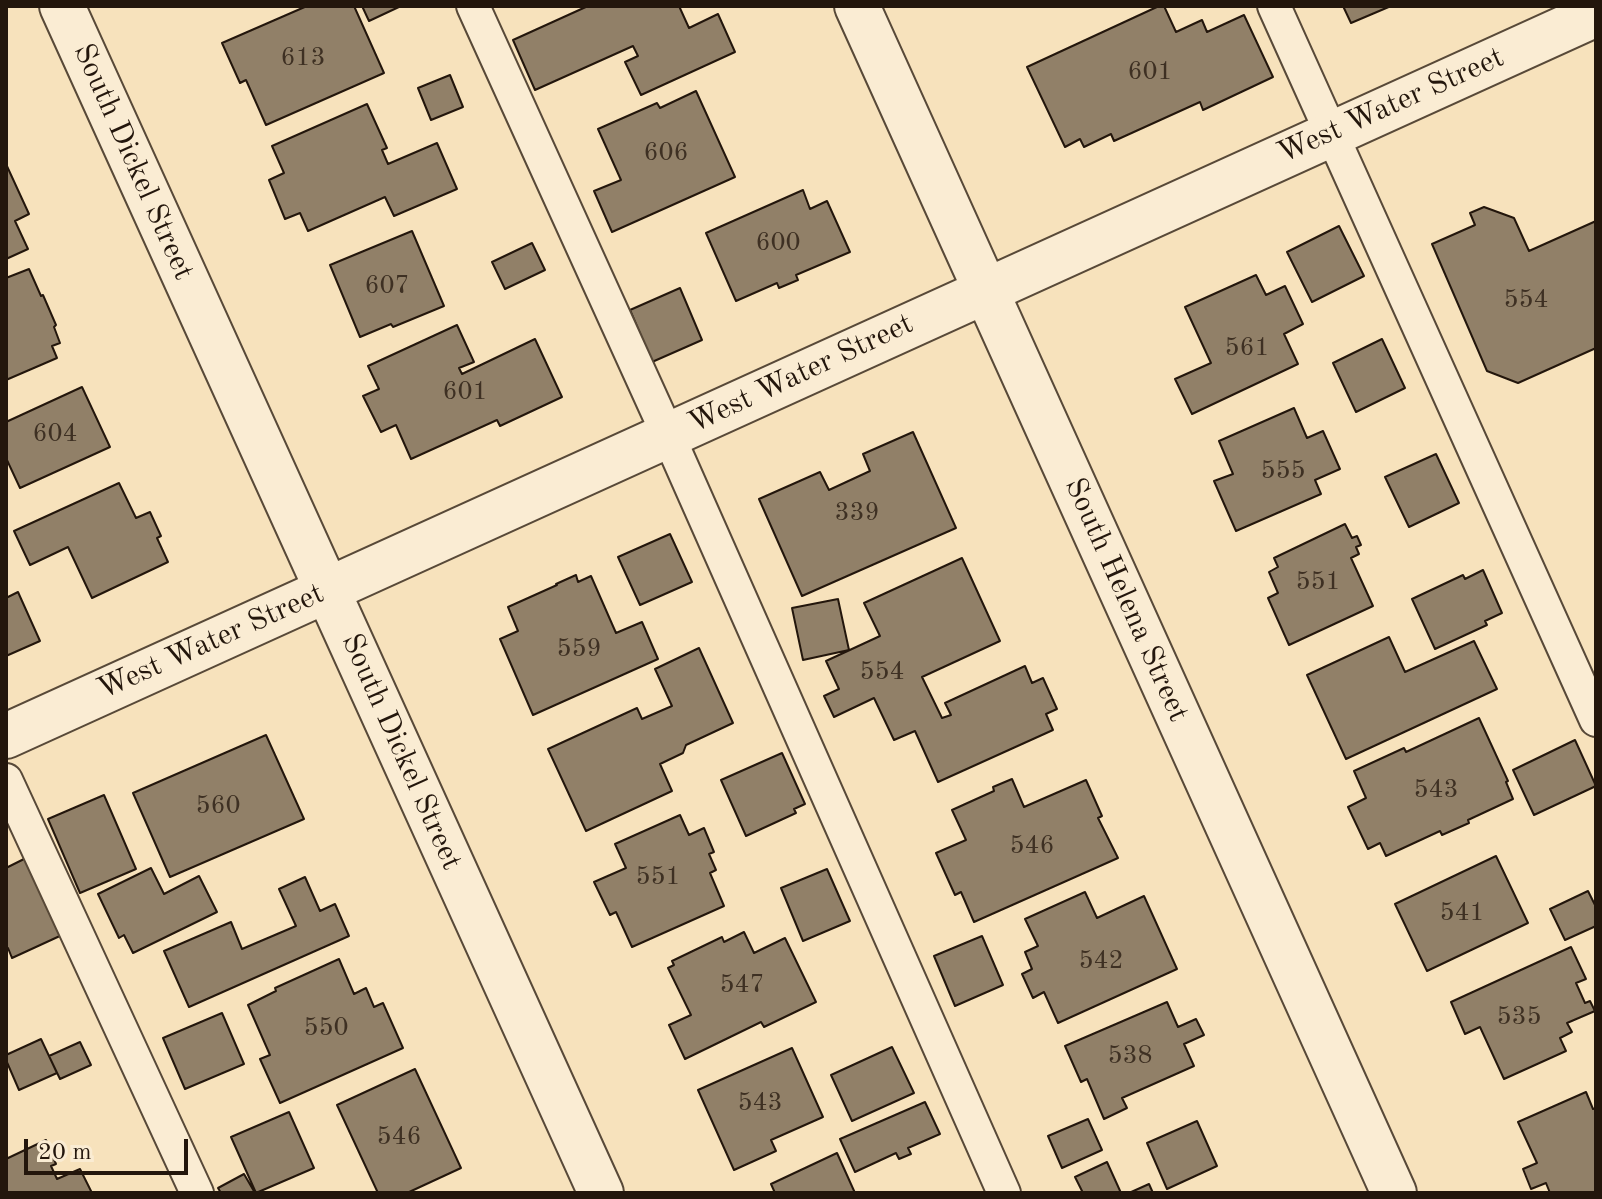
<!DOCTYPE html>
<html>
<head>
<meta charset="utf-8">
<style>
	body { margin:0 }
	#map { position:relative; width:1602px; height:1199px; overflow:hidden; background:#f7e2bc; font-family:"Old Standard TT",serif }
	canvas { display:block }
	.frame { position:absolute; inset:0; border:8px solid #23160c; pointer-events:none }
	.scale { position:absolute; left:24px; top:1139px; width:164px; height:36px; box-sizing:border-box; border:4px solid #23160c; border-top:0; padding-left:10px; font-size:24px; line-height:28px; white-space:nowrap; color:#23160c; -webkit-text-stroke:6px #faecd3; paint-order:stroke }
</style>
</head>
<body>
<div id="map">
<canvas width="1602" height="1199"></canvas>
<div class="frame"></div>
<div class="scale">20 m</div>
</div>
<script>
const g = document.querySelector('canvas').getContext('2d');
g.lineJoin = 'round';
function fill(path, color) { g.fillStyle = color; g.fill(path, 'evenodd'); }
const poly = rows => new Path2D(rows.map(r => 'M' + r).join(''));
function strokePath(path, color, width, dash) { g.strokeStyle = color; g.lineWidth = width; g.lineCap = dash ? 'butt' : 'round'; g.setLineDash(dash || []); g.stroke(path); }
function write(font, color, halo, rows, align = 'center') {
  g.font = font + ' "Old Standard TT",serif'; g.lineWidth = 6; g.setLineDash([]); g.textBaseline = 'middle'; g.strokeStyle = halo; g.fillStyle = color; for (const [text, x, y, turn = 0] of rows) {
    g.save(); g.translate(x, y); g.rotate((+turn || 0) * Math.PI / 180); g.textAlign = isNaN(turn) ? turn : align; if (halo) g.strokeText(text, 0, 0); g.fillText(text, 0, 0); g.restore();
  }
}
const building = poly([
	[307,6,354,6,384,73,266,125,246,80,240,83,222,43,307,6],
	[362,6,401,6,369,21,362,6],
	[588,6,679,6,689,28,718,14,735,52,641,95,625,62,638,56,633,46,535,90,513,40,588,6],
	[1159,6,1164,6,1176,32,1202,20,1207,32,1244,15,1273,77,1203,110,1200,102,1114,141,1111,134,1084,147,1080,139,1065,147,1027,67,1159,6],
	[1343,6,1391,6,1351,23,1343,6],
	[450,75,463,107,431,120,418,88,450,75],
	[696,91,735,177,612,232,594,191,621,180,598,129,657,103,660,108,696,91],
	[367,104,387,148,382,150,388,164,437,143,457,189,394,216,385,197,308,231,300,213,285,219,269,180,284,173,272,146,367,104],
	[6,164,29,214,15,221,28,249,6,259,6,164],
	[803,190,810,209,827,201,850,252,796,275,798,280,779,288,777,283,736,301,706,233,803,190],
	[1484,207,1514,218,1529,251,1596,221,1596,348,1518,383,1487,371,1432,244,1475,225,1470,213,1484,207],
	[1339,226,1364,276,1312,302,1287,252,1339,226],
	[412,231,444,306,393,327,391,324,360,337,330,265,412,231],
	[532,243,545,270,505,289,492,262,532,243],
	[29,269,41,296,43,295,56,325,54,327,60,343,52,346,57,358,6,380,6,278,29,269],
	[1256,275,1266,295,1285,286,1303,324,1284,334,1298,364,1192,414,1175,379,1211,363,1185,307,1256,275],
	[680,288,702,340,652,362,630,310,680,288],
	[457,325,474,362,459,368,462,374,535,339,562,397,500,426,497,420,411,459,396,425,381,432,363,396,379,389,368,366,457,325],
	[1382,339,1405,388,1356,412,1333,363,1382,339],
	[82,387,110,447,20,488,6,458,6,422,82,387],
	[1294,408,1307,438,1323,431,1340,469,1315,480,1321,494,1236,531,1214,481,1233,474,1219,441,1294,408],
	[913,432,956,528,802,596,759,499,820,472,829,490,870,471,863,454,913,432],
	[1436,454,1459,503,1409,527,1385,477,1436,454],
	[119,483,136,518,150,512,161,536,157,538,168,562,92,598,68,547,30,565,14,531,119,483],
	[1345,524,1352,538,1357,536,1361,545,1356,547,1359,554,1351,558,1373,606,1289,645,1268,598,1278,593,1269,572,1278,567,1274,558,1345,524],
	[670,534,692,582,640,605,618,557,670,534],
	[962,558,1000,641,922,677,942,718,951,715,945,703,1025,666,1032,683,1043,678,1057,709,1046,714,1053,730,938,782,915,731,894,740,874,698,834,717,824,696,839,689,826,661,880,636,864,603,962,558],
	[1483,570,1502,613,1485,621,1487,625,1435,649,1412,599,1463,575,1465,579,1483,570],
	[576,575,578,582,591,576,616,633,642,622,658,659,533,715,500,639,518,631,508,607,557,585,556,584,576,575],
	[18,592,40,641,6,656,6,598,18,592],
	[838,599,849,650,803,660,792,608,838,599],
	[1389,637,1405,672,1474,641,1497,689,1346,759,1307,675,1389,637],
	[699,648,733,723,686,745,683,753,660,764,672,791,586,831,548,749,637,708,642,719,672,706,655,669,699,648],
	[1479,718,1508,781,1506,782,1513,799,1468,820,1469,823,1442,835,1440,831,1386,856,1380,843,1368,849,1348,807,1366,798,1354,771,1404,748,1406,752,1479,718],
	[266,735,304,819,170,877,133,793,266,735],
	[1575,740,1596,786,1534,815,1513,770,1575,740],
	[782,753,805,804,794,809,796,813,746,836,721,780,782,753],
	[1012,779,1024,807,1086,780,1102,816,1098,818,1118,858,974,922,961,892,955,895,936,853,966,840,952,810,994,791,993,787,1012,779],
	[104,795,136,869,80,893,48,819,104,795],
	[680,815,689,835,704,828,714,852,709,854,716,870,710,873,724,906,632,947,616,912,610,915,594,882,626,868,615,844,680,815],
	[1496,856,1528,923,1427,971,1395,904,1496,856],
	[26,858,62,935,12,958,8,948,6,949,6,868,26,858],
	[151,868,164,894,199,876,217,912,133,953,124,935,119,938,98,894,151,868],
	[827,869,850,921,803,941,781,888,827,869],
	[305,877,320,911,335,904,349,936,189,1007,164,951,231,922,242,949,296,926,279,889,305,877],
	[1588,891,1596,907,1596,926,1565,940,1550,909,1588,891],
	[1085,892,1097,918,1144,896,1177,969,1058,1023,1044,992,1033,998,1022,974,1032,969,1025,952,1038,946,1025,919,1085,892],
	[744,932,754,953,785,938,816,1002,764,1027,761,1022,685,1059,669,1025,691,1015,668,968,674,965,672,961,722,937,724,942,744,932],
	[982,936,1003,985,955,1006,934,956,982,936],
	[1571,947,1586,979,1576,983,1585,1003,1590,1001,1595,1011,1567,1023,1572,1032,1560,1038,1566,1051,1504,1079,1480,1027,1465,1034,1451,1002,1571,947],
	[339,959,354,994,366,988,374,1007,383,1003,403,1048,280,1103,260,1059,270,1055,248,1005,276,991,275,988,339,959],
	[1167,1002,1178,1027,1196,1019,1204,1035,1184,1044,1194,1066,1122,1098,1127,1108,1104,1119,1087,1079,1081,1082,1065,1046,1167,1002],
	[222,1013,244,1064,185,1089,163,1038,222,1013],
	[41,1039,57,1073,19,1090,6,1060,6,1055,41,1039],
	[80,1042,91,1065,60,1079,49,1056,80,1042],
	[892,1047,914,1093,852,1121,831,1075,892,1047],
	[792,1048,823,1117,771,1140,776,1151,734,1170,698,1090,792,1048],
	[415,1069,461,1168,407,1193,378,1193,337,1105,415,1069],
	[1586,1092,1593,1109,1596,1108,1596,1193,1550,1193,1546,1183,1531,1189,1523,1169,1537,1163,1518,1122,1586,1092],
	[925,1102,940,1134,908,1148,911,1154,899,1159,896,1153,855,1172,840,1139,925,1102],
	[289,1112,314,1168,256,1193,231,1137,289,1112],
	[1088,1119,1102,1150,1062,1168,1048,1136,1088,1119],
	[1197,1121,1217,1166,1167,1189,1147,1143,1197,1121],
	[46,1140,56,1164,51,1166,57,1179,80,1169,92,1193,6,1193,6,1159,46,1140],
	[837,1153,855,1193,775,1193,771,1184,837,1153],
	[1107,1162,1121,1193,1083,1193,1075,1177,1107,1162],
	[244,1174,255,1193,221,1193,218,1188,244,1174],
	[1149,1184,1153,1193,1129,1193,1149,1184]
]);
fill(building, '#918068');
strokePath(building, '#23160c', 2);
const service = poly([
	[473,6,668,435,1004,1193],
	[1274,6,1596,720],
	[6,780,197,1193]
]);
const minor = poly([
	[62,6,601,1193],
	[857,6,1394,1193],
	[6,736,1596,14]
]);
strokePath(service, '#584938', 36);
strokePath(minor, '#584938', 48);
strokePath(service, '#faecd3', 32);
strokePath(minor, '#faecd3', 44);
write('26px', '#3e3023', null, [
	["613",303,58],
	["601",1150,72],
	["606",666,153],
	["600",778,243],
	["607",387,286],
	["554",1526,300],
	["561",1247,348],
	["601",465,392],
	["604",55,434],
	["555",1283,471],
	["339",857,513],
	["551",1318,582],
	["559",579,649],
	["554",882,672],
	["543",1436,790],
	["560",218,806],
	["546",1032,846],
	["551",658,877],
	["541",1462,913],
	["542",1101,961],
	["547",742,985],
	["535",1519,1017],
	["550",326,1028],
	["538",1130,1056],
	["543",760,1103],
	["546",399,1137]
]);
write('30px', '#23160c', '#faecd3', [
	["West Water Street",1391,106,-24],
	["South Dickel Street",133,162,66],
	["West Water Street",801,374,-25],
	["South Helena Street",1126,600,66],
	["West Water Street",211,642,-24],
	["South Dickel Street",401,752,66]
]);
</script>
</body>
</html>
